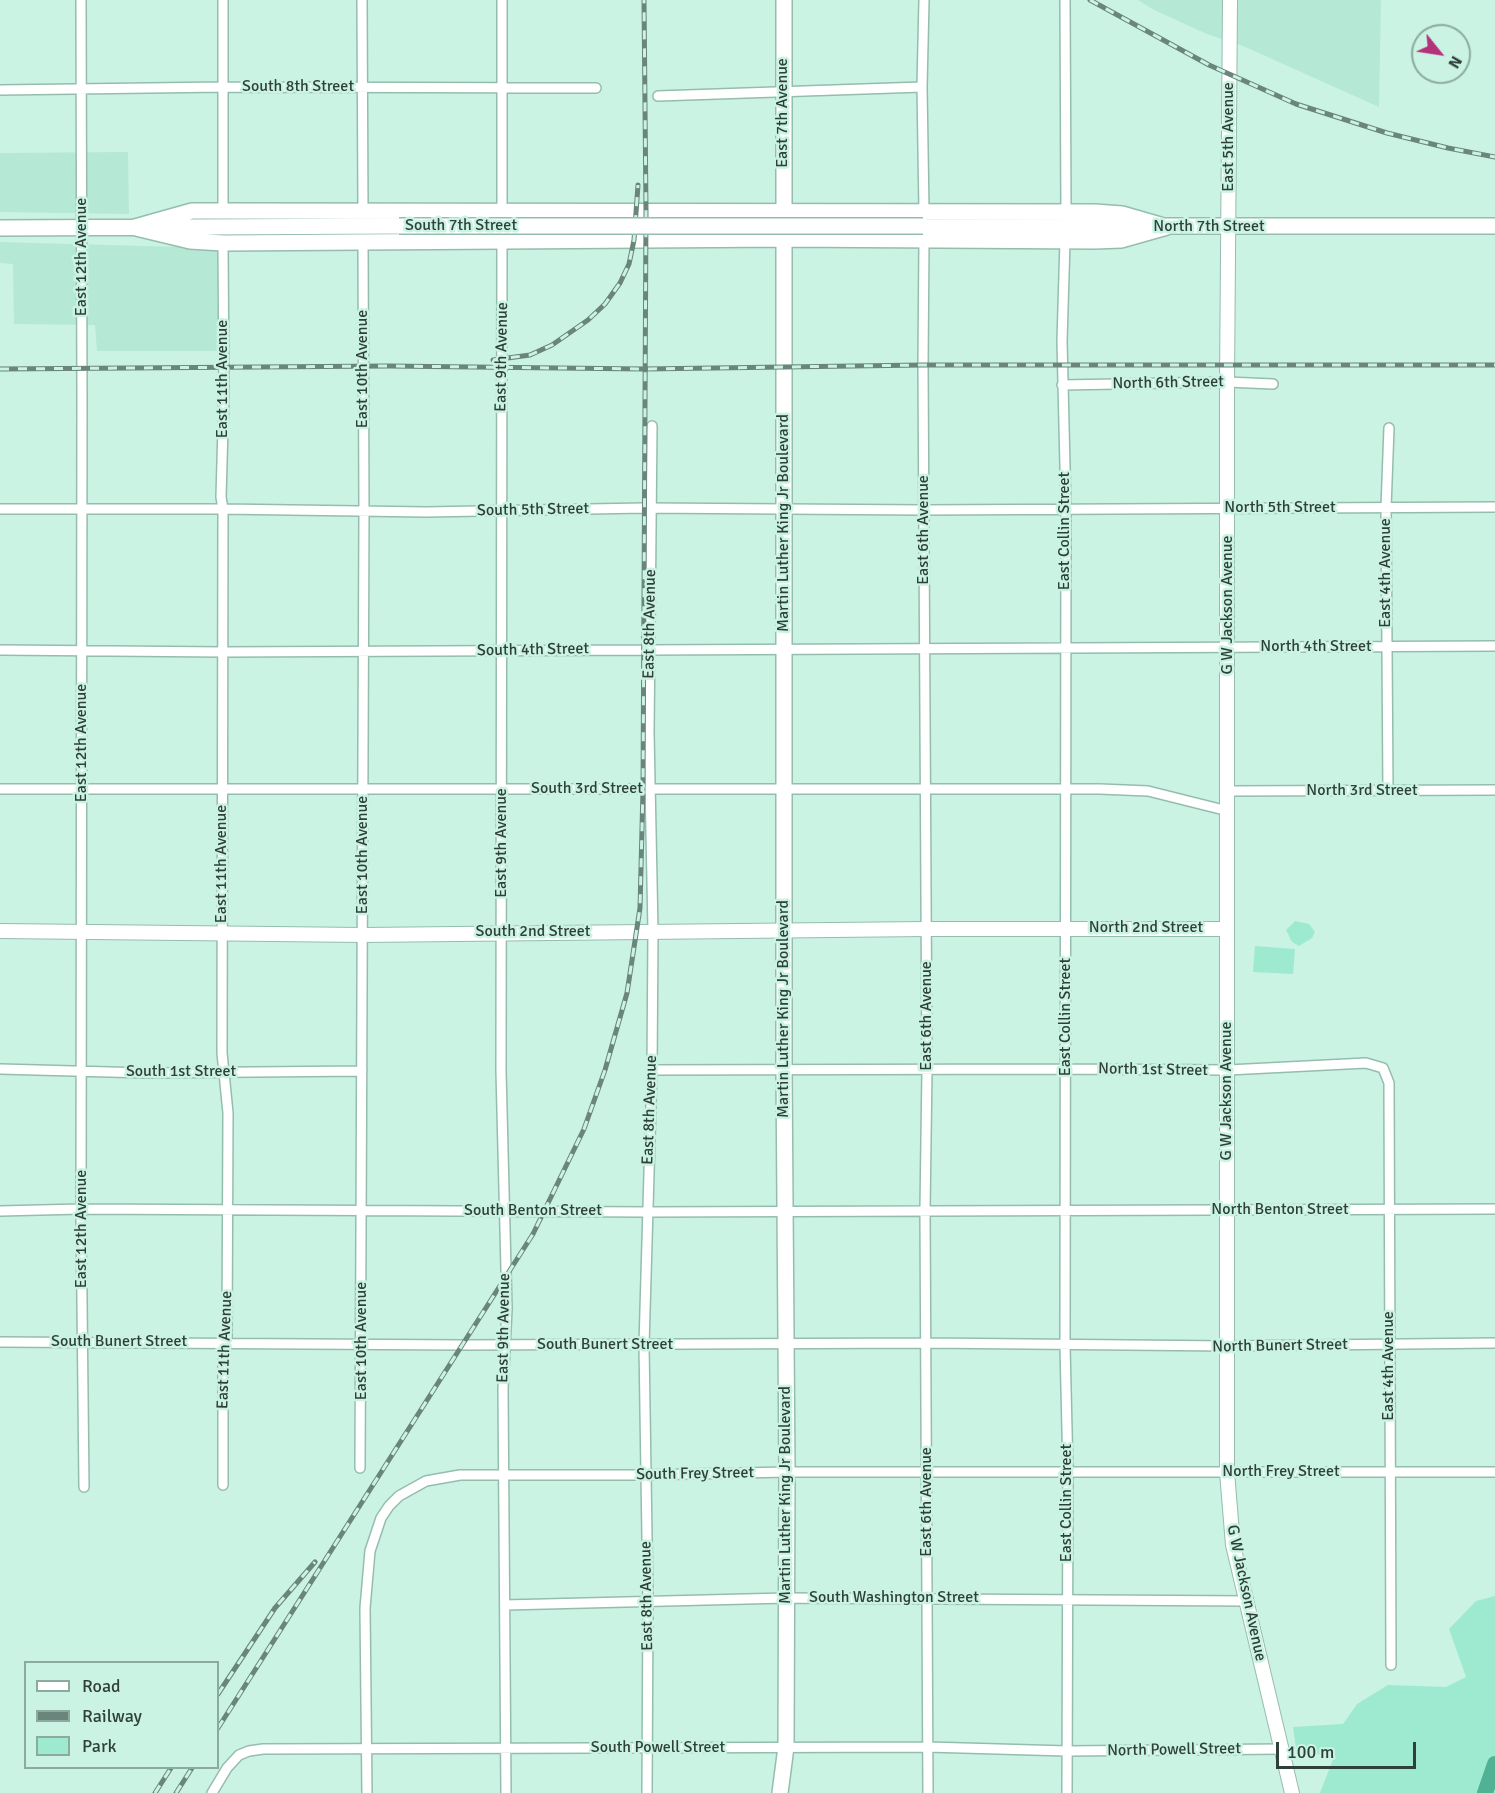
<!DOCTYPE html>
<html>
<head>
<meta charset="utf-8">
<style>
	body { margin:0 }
	#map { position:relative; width:1495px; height:1793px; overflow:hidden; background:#caf3e4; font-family:Signika,sans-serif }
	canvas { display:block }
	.legend { position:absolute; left:24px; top:1661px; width:195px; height:108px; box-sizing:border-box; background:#caf3e4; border:2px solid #8caba0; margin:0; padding:8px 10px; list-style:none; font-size:18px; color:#2f403a }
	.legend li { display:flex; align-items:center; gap:12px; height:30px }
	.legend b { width:30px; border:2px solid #8caba0 }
	.north { position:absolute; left:1411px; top:24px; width:60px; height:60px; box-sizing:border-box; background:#caf3e4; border:2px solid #8caba0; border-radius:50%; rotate:120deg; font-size:16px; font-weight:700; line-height:24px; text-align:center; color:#2f403a }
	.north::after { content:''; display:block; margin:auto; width:21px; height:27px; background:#b5327a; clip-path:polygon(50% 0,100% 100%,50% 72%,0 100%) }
	.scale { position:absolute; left:1276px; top:1742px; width:140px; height:27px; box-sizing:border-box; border:3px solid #2f403a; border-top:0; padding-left:8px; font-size:18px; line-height:21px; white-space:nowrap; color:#2f403a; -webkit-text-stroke:4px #caf3e4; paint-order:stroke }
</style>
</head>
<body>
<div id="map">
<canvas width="1495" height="1793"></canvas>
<ul class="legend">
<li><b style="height:8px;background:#fff"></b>Road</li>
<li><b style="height:8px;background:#6a857b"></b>Railway</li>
<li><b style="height:16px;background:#9dead0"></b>Park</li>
</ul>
<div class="north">N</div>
<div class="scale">100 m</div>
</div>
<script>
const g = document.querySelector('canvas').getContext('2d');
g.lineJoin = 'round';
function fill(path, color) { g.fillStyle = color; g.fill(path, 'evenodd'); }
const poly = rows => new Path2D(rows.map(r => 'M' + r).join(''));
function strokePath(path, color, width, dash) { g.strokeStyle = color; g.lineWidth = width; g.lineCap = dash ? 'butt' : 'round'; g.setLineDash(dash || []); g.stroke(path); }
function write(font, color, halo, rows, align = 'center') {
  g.font = font + ' Signika,sans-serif'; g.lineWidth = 5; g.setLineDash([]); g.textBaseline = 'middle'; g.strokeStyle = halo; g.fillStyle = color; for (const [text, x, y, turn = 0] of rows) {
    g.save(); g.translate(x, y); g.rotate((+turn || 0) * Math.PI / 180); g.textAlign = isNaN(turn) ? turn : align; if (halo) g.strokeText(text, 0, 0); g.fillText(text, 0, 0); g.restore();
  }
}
fill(poly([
	[1138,0,1381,0,1379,107,1243,46,1207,34,1154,10],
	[128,152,129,214,0,212,0,153],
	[0,242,217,248,218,351,97,351,95,325,14,324,13,264,0,263]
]), '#b6e8d6');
fill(poly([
	[1295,921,1309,924,1315,932,1312,938,1299,946,1292,942,1286,930],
	[1255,946,1295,949,1293,974,1253,972],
	[1495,1596,1495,1793,1320,1793,1335,1754,1297,1755,1293,1727,1343,1724,1357,1704,1388,1685,1446,1687,1466,1677,1449,1629,1476,1601]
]), '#9dead0');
strokePath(poly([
	[1485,1793,1495,1764]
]), '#51b194', 16);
const street = poly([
	[81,0,82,398,81,1209,84,1487],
	[362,0,363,211],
	[502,0,502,214],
	[1065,0,1066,211],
	[0,90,223,87,596,88],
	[658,96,922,87],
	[223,211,223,0],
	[924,211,922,87,924,0],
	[502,236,501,1071,507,1309,503,1389,506,1793],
	[924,239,923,365,927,1069,925,1210,928,1793],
	[1065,241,1062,341,1066,509,1065,1346,1068,1472,1067,1793],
	[1062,385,1227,382,1273,384],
	[0,509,223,509,426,512,644,508,924,510,1495,507],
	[0,650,223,652,1495,646],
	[0,789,1100,789,1148,791,1228,811],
	[1388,790,1386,508,1389,428],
	[1228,791,1495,790],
	[0,1069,146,1073,362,1071],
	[652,1070,1066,1069,1228,1070,1366,1063,1383,1068,1389,1083,1391,1665],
	[0,1211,81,1209,648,1212,1495,1209],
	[0,1342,462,1345,927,1343,1227,1346,1495,1343],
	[360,1468,364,512,363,242],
	[223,1485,223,1355,227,1337,228,1113,222,1053,223,509,221,497,224,392,223,243],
	[505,1605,786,1598,1247,1601],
	[212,1793,227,1768,239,1755,249,1751,263,1749,928,1747,1067,1751,1282,1749],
	[367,1793,365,1608,370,1551,381,1518,389,1506,399,1496,426,1481,460,1475,644,1475,787,1472,1495,1472],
	[647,1793,648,1602,644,1345,652,1070,653,931,649,732,652,426]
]);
const secondary = poly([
	[1230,0,1227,382,1227,1472,1233,1545,1292,1793],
	[0,931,363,935,926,929,1227,929]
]);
const primary = poly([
	[923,226,1495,226],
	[135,227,192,211,223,211,1095,212,1122,214,1167,227],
	[0,228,399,226],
	[136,228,190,241,223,243,784,239,1095,241,1121,240,1167,227],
	[780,1793,786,1747,787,1472,784,1070,784,0]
]);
strokePath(street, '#95bdae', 12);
strokePath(secondary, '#95bdae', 16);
strokePath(primary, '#95bdae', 18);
strokePath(street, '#fff', 9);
strokePath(secondary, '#fff', 14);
strokePath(primary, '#fff', 15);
const rail = poly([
	[1090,0,1209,65,1296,104,1387,133,1448,148,1495,157],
	[493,360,530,355,552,345,588,320,605,304,620,283,629,264,634,240,638,185],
	[0,369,388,366,644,369,923,365,1495,365],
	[218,1694,275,1608,315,1562],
	[218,1728,533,1234,584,1129,605,1070,627,993,640,908,643,789,646,211,644,0],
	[155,1793,171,1768],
	[176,1793,192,1768]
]);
strokePath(rail, '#6a857b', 5);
strokePath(rail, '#caf3e4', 3, [9]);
const primaryBridge = poly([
	[399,226,923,226]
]);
strokePath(primaryBridge, '#95bdae', 18, []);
strokePath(primaryBridge, '#fff', 15);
write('16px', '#2f403a', '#caf3e4', [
	["South 8th Street",298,87],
	["East 7th Avenue",783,113,-90],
	["East 5th Avenue",1229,137,-90],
	["South 7th Street",461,226],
	["North 7th Street",1209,227],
	["East 12th Avenue",82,257,-90],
	["East 9th Avenue",502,357,-89],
	["East 10th Avenue",363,369,-90],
	["East 11th Avenue",223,379,-90],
	["North 6th Street",1168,383,-1],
	["North 5th Street",1280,508],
	["South 5th Street",533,510,-1],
	["Martin Luther King Jr Boulevard",784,523,-90],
	["East 6th Avenue",924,530,-90],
	["East Collin Street",1065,531,-90],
	["East 4th Avenue",1386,573,-90],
	["G W Jackson Avenue",1228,605,-90],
	["East 8th Avenue",650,624,-89],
	["North 4th Street",1316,647],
	["South 4th Street",533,650,-1],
	["East 12th Avenue",82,743,-90],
	["South 3rd Street",587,789],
	["North 3rd Street",1362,791],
	["East 9th Avenue",502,843,-90],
	["East 10th Avenue",363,855,-90],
	["East 11th Avenue",222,864,-90],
	["North 2nd Street",1146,928],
	["South 2nd Street",533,932],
	["Martin Luther King Jr Boulevard",784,1009,-90],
	["East 6th Avenue",927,1016,-90],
	["East Collin Street",1066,1017,-90],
	["North 1st Street",1153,1070,1],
	["South 1st Street",181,1072],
	["G W Jackson Avenue",1227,1091,-90],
	["East 8th Avenue",650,1110,-88],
	["North Benton Street",1280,1210],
	["South Benton Street",533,1211],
	["East 12th Avenue",82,1229,-90],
	["East 9th Avenue",504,1328,-89],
	["East 10th Avenue",362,1341,-90],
	["South Bunert Street",119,1342],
	["South Bunert Street",605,1345],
	["North Bunert Street",1280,1346,-1],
	["East 11th Avenue",225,1350,-88],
	["East 4th Avenue",1389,1366,-90],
	["North Frey Street",1281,1472],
	["South Frey Street",695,1474,-1],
	["Martin Luther King Jr Boulevard",786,1495,-90],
	["East 6th Avenue",927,1502,-90],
	["East Collin Street",1067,1503,-90],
	["G W Jackson Avenue",1246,1593,78],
	["East 8th Avenue",647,1596,-91],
	["South Washington Street",894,1598],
	["South Powell Street",658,1748],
	["North Powell Street",1174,1750,-1]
]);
</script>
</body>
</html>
